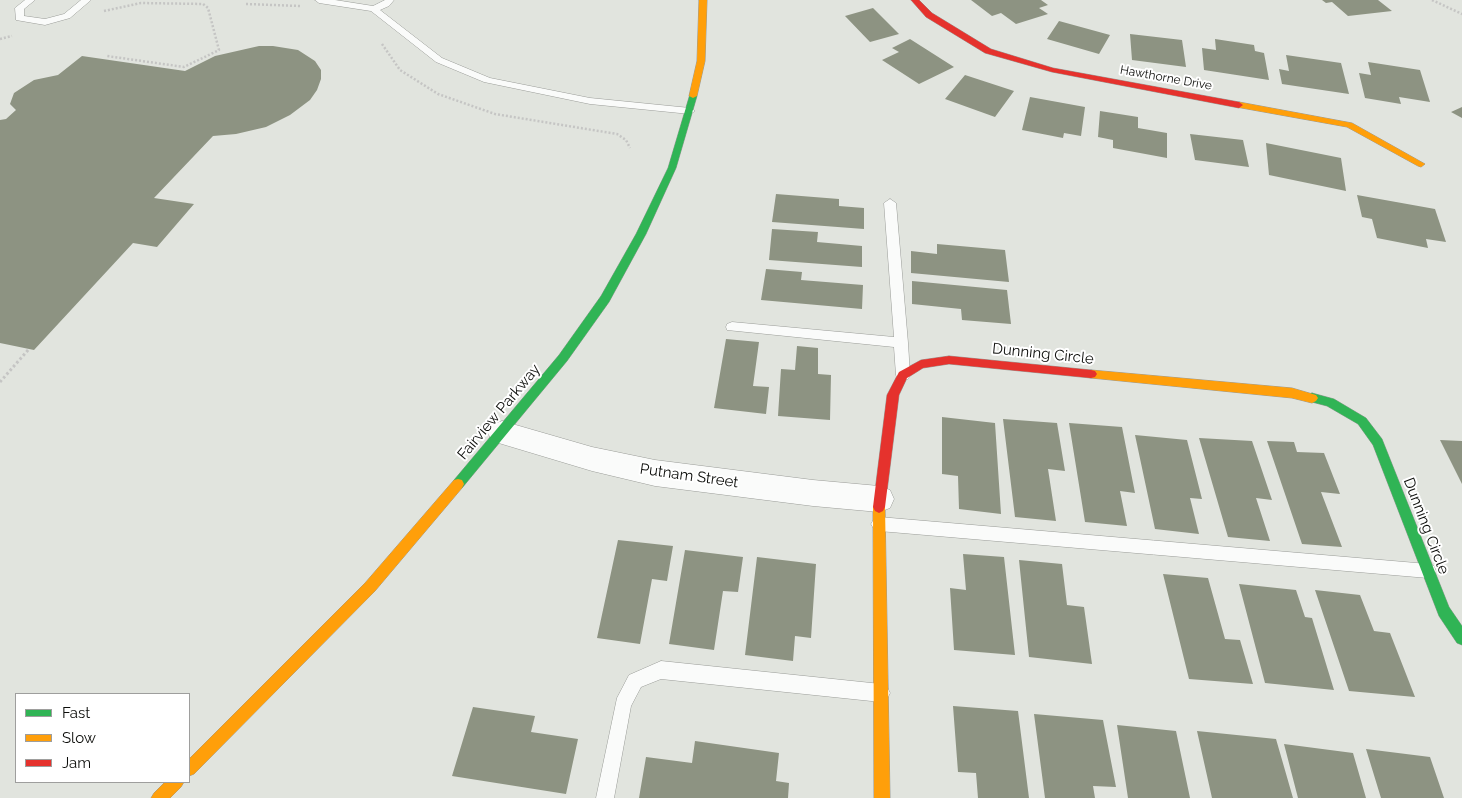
<!DOCTYPE html>
<html>
<head>
<meta charset="utf-8">
<style>
	body { margin:0 }
	#map { position:relative; width:1462px; height:798px; overflow:hidden; background:#e1e4de; font-family:Raleway,sans-serif }
	canvas { display:block }
	.legend { position:absolute; left:15px; top:693px; width:175px; height:90px; box-sizing:border-box; background:#fff; border:1px solid #9e9e9d; margin:0; padding:6px 9px; list-style:none; font-size:15px; color:#0c0d0a }
	.legend li { display:flex; align-items:center; gap:10px; height:25px }
	.legend b { width:25px; border:1px solid #9e9e9d }
</style>
</head>
<body>
<div id="map">
<canvas width="1462" height="798"></canvas>
<ul class="legend">
<li><b style="height:6px;background:#30b455"></b>Fast</li>
<li><b style="height:6px;background:#ff9f0a"></b>Slow</li>
<li><b style="height:6px;background:#e5322d"></b>Jam</li>
</ul>
</div>
<script>
const g = document.querySelector('canvas').getContext('2d');
g.lineJoin = 'round';
function fill(path, color) { g.fillStyle = color; g.fill(path, 'evenodd'); }
const poly = rows => new Path2D(rows.map(r => 'M' + r).join(''));
function strokePath(path, color, width, dash) { g.strokeStyle = color; g.lineWidth = width; g.lineCap = dash ? 'butt' : 'round'; g.setLineDash(dash || []); g.stroke(path); }
function write(font, color, halo, rows, align = 'center') {
  g.font = font + ' Raleway,sans-serif'; g.lineWidth = 4; g.setLineDash([]); g.textBaseline = 'middle'; g.strokeStyle = halo; g.fillStyle = color; for (const [text, x, y, turn = 0] of rows) {
    g.save(); g.translate(x, y); g.rotate((+turn || 0) * Math.PI / 180); g.textAlign = isNaN(turn) ? turn : align; if (halo) g.strokeText(text, 0, 0); g.fillText(text, 0, 0); g.restore();
  }
}
fill(poly([
	[971,0,1041,0,1048,5,1039,8,1048,14,1016,24,1001,13,992,16],
	[1322,0,1378,0,1392,11,1348,16,1332,2,1326,3],
	[873,8,899,34,870,42,845,16],
	[1059,21,1110,35,1099,54,1047,39],
	[1130,34,1182,40,1186,67,1132,60],
	[910,39,954,67,919,84,882,60,899,52,892,48],
	[1215,39,1254,45,1255,51,1264,53,1269,80,1204,70,1202,48,1216,50],
	[259,46,273,46,298,50,315,61,321,70,321,79,317,90,310,100,290,115,266,127,236,134,213,136,154,198,194,204,157,247,133,243,34,350,0,343,0,120,6,119,16,110,10,104,14,93,34,80,58,75,82,56,185,71,215,56],
	[1286,55,1341,63,1349,94,1282,84,1279,69,1289,71],
	[1368,62,1420,70,1430,102,1399,97,1401,104,1365,98,1359,73,1371,75],
	[965,75,1014,91,995,117,945,99],
	[1030,97,1085,107,1081,136,1064,133,1063,138,1022,130],
	[1462,107,1462,118,1451,112],
	[1100,111,1138,117,1138,128,1167,133,1167,158,1113,148,1113,140,1098,137],
	[1190,134,1243,140,1249,167,1195,160],
	[1266,143,1341,158,1346,191,1269,175],
	[776,194,839,199,839,206,864,208,864,229,772,222],
	[1357,195,1435,209,1446,242,1426,239,1428,248,1377,238,1372,219,1362,217],
	[772,229,818,232,817,242,862,246,862,267,769,260],
	[937,244,1005,250,1009,282,911,273,911,251,937,254],
	[766,269,802,272,801,280,863,285,862,309,761,300],
	[912,281,1007,290,1011,324,962,320,961,309,912,304],
	[726,339,759,342,753,386,769,387,766,414,714,408],
	[797,346,818,348,818,374,831,375,830,420,778,416,781,369,795,370],
	[942,417,995,423,1001,514,959,509,958,476,942,474],
	[1003,419,1057,423,1065,471,1048,469,1056,521,1015,517],
	[1069,423,1122,427,1135,493,1120,491,1127,526,1085,522],
	[1135,435,1187,440,1202,499,1190,498,1199,534,1155,529],
	[1199,438,1252,441,1272,500,1256,498,1270,541,1228,537],
	[1440,440,1462,441,1462,484],
	[1267,441,1294,442,1297,452,1324,453,1340,494,1321,492,1342,547,1302,544],
	[618,540,673,546,667,581,652,579,640,644,597,638],
	[685,550,743,557,738,592,723,591,714,650,669,644],
	[963,554,1004,557,1015,655,954,650,950,588,966,590],
	[757,557,816,564,811,638,795,636,793,661,745,655],
	[1019,560,1062,564,1067,605,1084,607,1092,664,1029,657],
	[1163,574,1208,578,1225,639,1240,640,1253,684,1189,679],
	[1239,584,1296,590,1305,617,1312,618,1334,690,1265,683],
	[1315,590,1360,595,1374,631,1390,633,1415,697,1349,691],
	[953,706,1018,711,1029,798,978,798,976,773,958,772],
	[473,707,535,716,531,732,578,739,566,794,452,776],
	[1034,714,1103,720,1116,787,1093,786,1095,798,1045,798],
	[1117,725,1176,731,1190,798,1128,798],
	[1197,731,1276,739,1293,798,1212,798],
	[695,741,779,753,776,781,789,783,788,798,639,798,646,757,692,763],
	[1284,744,1353,753,1366,798,1298,798],
	[1366,749,1430,757,1444,798,1381,798]
]), '#8d9382');
const lane = poly([
	[25,0,35,0,24,9,24,16,45,19,64,14,81,0,91,0,70,18,45,25,16,20,15,8,25,0],
	[315,0,335,0,373,6,385,0,394,0,389,6,380,10,442,58,490,78,590,98,690,108,695,111,690,114,590,104,484,82,436,62,371,11,319,3,315,0],
	[890,199,896,203,908,343,910,375,908,379,903,380,898,379,896,375,894,347,727,330,726,327,727,324,732,322,894,337,884,203,890,199],
	[879,517,1428,564,1434,566,1436,571,1434,576,1428,578,879,531,874,529,871,524,874,519,879,517],
	[661,661,881,684,887,687,890,693,887,699,881,702,661,679,641,687,631,706,614,798,596,798,617,698,629,675,661,661]
]);
const street = poly([
	[502,421,592,447,655,460,813,480,879,486,890,490,894,499,890,508,879,512,813,506,655,486,592,471,492,441,488,433,492,425,502,421]
]);
const fast = poly([
	[690,94,693,94,697,96,676,168,646,234,609,302,567,361,462,488,458,489,454,488,452,484,454,480,559,355,601,296,636,234,668,168,690,94],
	[1312,393,1334,399,1366,418,1382,439,1449,607,1462,626,1462,645,1457,643,1439,616,1373,445,1358,424,1327,406,1308,401,1306,398,1308,395,1312,393]
]);
const slow = poly([
	[699,0,707,0,705,61,697,96,693,98,689,96,697,61,699,0],
	[1239,102,1352,123,1425,164,1421,167,1418,166,1347,127,1236,107,1235,105,1239,102],
	[1091,370,1292,388,1316,395,1318,398,1316,401,1312,403,1292,398,1091,378,1087,377,1085,374,1087,371,1091,370],
	[458,479,462,480,464,484,462,488,375,591,194,774,189,776,189,759,365,583,454,480,458,479],
	[879,501,883,503,885,507,890,798,874,798,873,507,875,503,879,501],
	[165,782,184,782,181,787,170,798,151,798,154,793,165,782]
]);
const jam = poly([
	[911,0,919,0,932,13,991,49,1053,68,1239,102,1243,105,1239,108,1052,72,985,53,926,17,911,0],
	[949,356,1091,370,1095,371,1097,374,1095,377,1091,378,949,364,923,368,907,378,899,395,885,507,883,511,879,513,875,511,873,507,887,395,899,372,921,360,949,356]
]);
strokePath(lane, '#9a9c98', 1);
strokePath(street, '#9a9c98', 1);
strokePath(fast, '#9a9c98', 1);
strokePath(slow, '#9a9c98', 1);
strokePath(jam, '#9a9c98', 1);
strokePath(poly([
	[1432,0,1462,14],
	[246,4,300,6],
	[104,11,141,3,203,4,208,8,219,50,184,67,107,56],
	[0,39,12,36],
	[382,44,400,70,438,94,495,114,617,134,626,140,630,148]
]), '#c5c5c4', 2.5, [2, 2]);
strokePath(poly([
	[0,382,29,349]
]), '#c5c5c4', 3, [2.5, 2.5]);
fill(lane, '#fafbfa');
fill(street, '#fafbfa');
fill(fast, '#30b455');
fill(slow, '#ff9f0a');
fill(jam, '#e5322d');
write('12px', '#0c0d0a', '#fff', [
	["Hawthorne Drive",1166,78,10]
]);
write('15px', '#0c0d0a', '#fff', [
	["Dunning Circle",1043,354,6],
	["Fairview Parkway",499,412,-50],
	["Putnam Street",689,476,8],
	["Dunning Circle",1426,526,69]
]);
</script>
</body>
</html>
